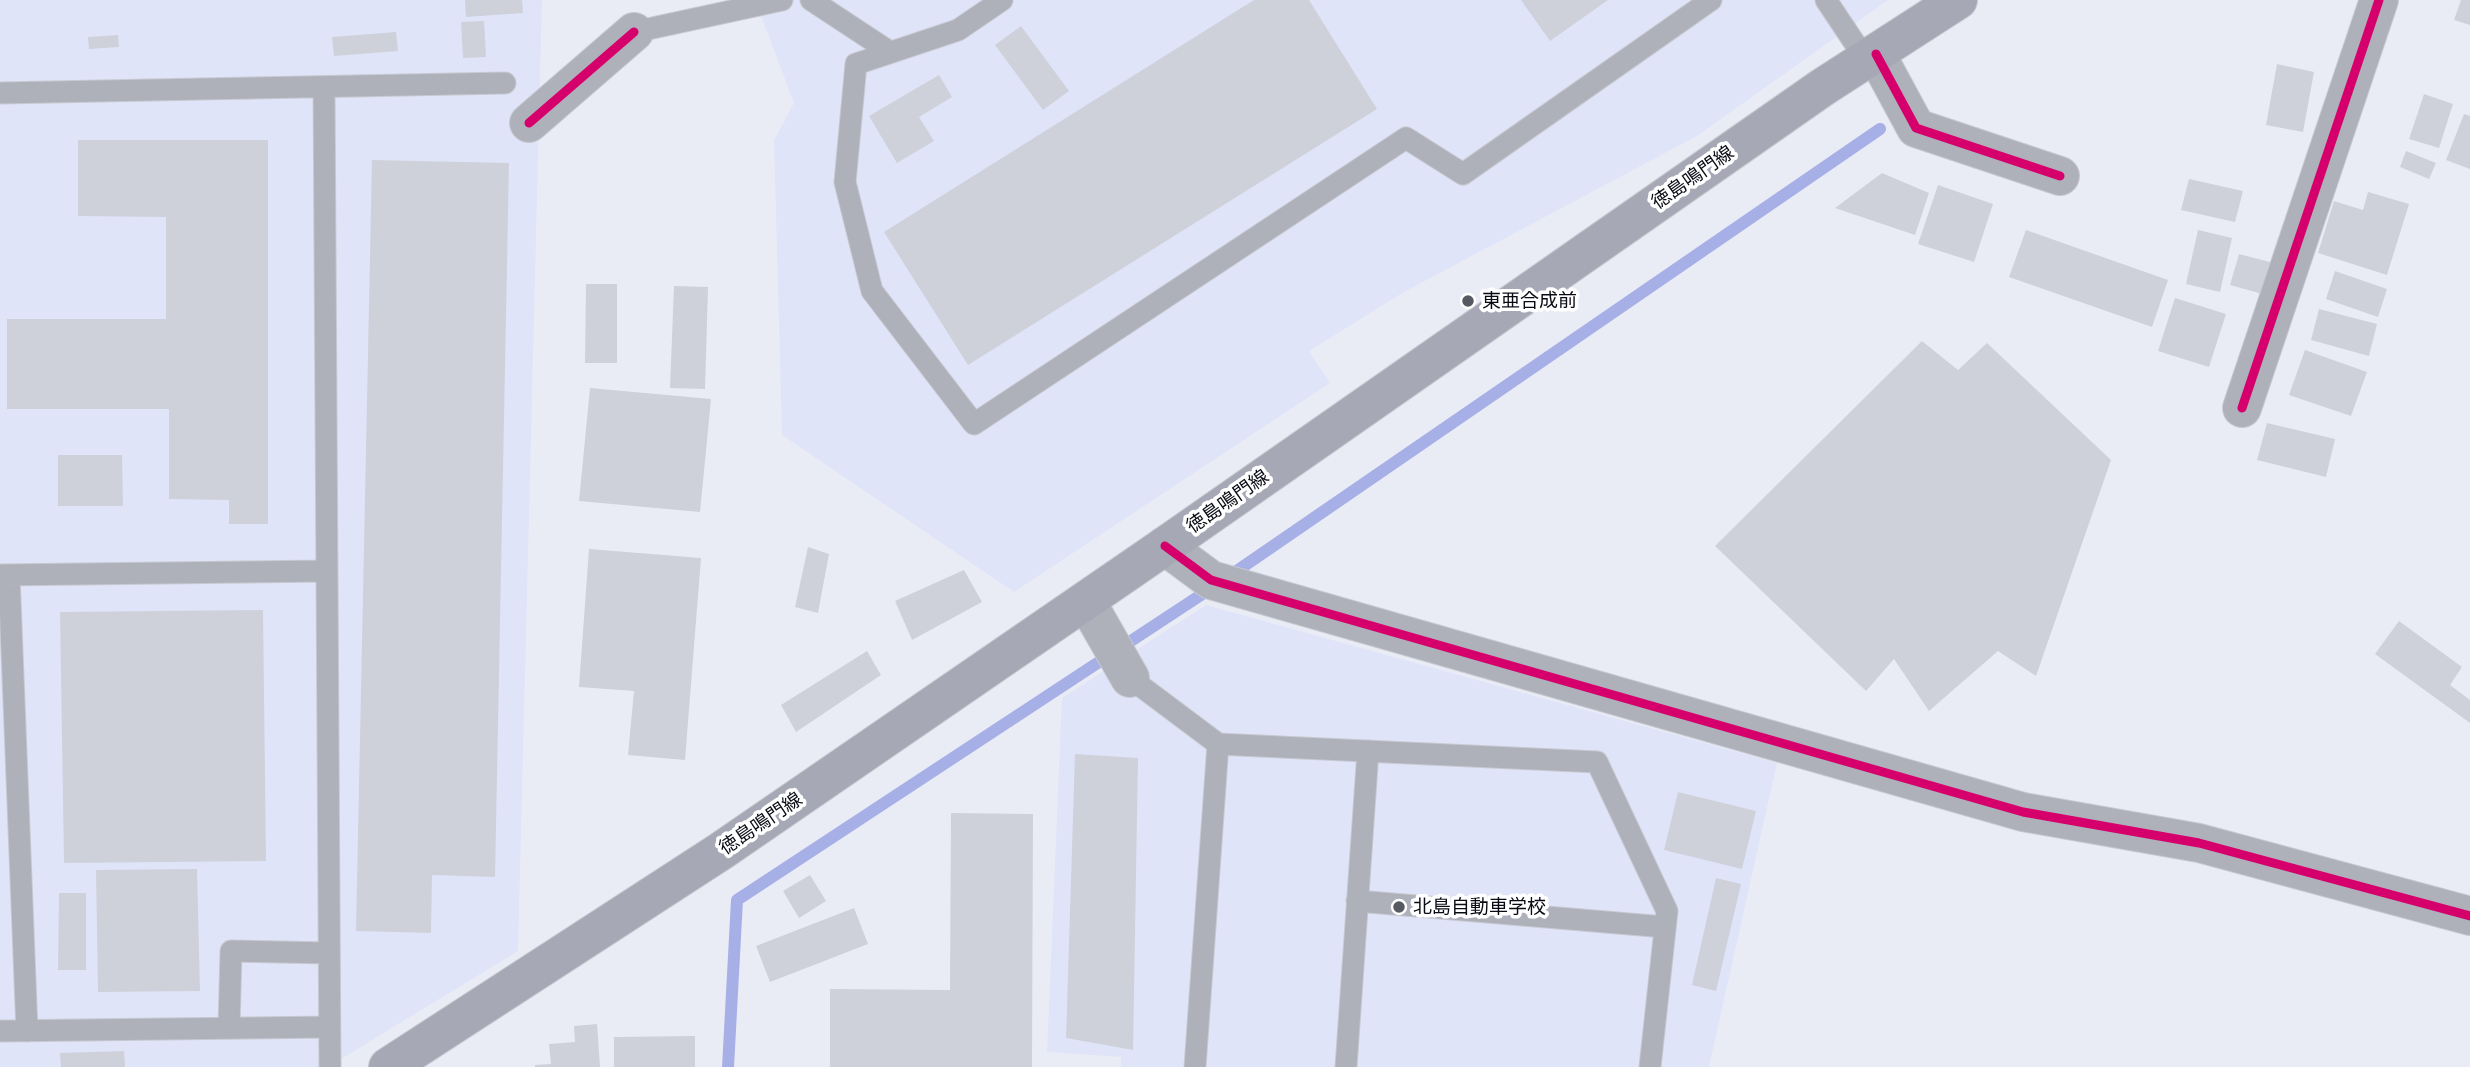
<!DOCTYPE html>
<html>
<head>
<meta charset="utf-8">
<style>
	body { margin:0 }
	canvas { display:block; background:#eaecf5 }
</style>
</head>
<body>
<canvas width="2470" height="1067"></canvas>
<script>
const g = document.querySelector('canvas').getContext('2d');
g.lineJoin = 'round';
function fill(path, color) { g.fillStyle = color; g.fill(path, 'evenodd'); }
const poly = rows => new Path2D(rows.map(r => 'M' + r).join(''));
function strokePath(path, color, width, dash) { g.strokeStyle = color; g.lineWidth = width; g.lineCap = dash ? 'butt' : 'round'; g.setLineDash(dash || []); g.stroke(path); }
function write(font, color, halo, rows, align = 'center') {
  g.font = font + ' "Roboto Serif","Noto Sans JP",serif'; g.lineWidth = 7; g.setLineDash([]); g.textBaseline = 'middle'; g.strokeStyle = halo; g.fillStyle = color; for (const [text, x, y, turn = 0] of rows) {
    g.save(); g.translate(x, y); g.rotate((+turn || 0) * Math.PI / 180); g.textAlign = isNaN(turn) ? turn : align; if (halo) g.strokeText(text, 0, 0); g.fillText(text, 0, 0); g.restore();
  }
}
fill(poly([
	[0,0,542,0,518,951,328,1067,0,1067],
	[755,0,1888,0,1697,136,1404,292,1309,351,1330,383,1014,592,782,435,774,140,794,103],
	[1206,605,1777,763,1709,1067,1121,1067,1121,1057,1047,1052,1062,698]
]), '#e0e4f8');
strokePath(poly([
	[1228,577,1880,129],
	[728,1067,737,900,1213,587]
]), '#a6b0e6', 12);
fill(poly([
	[465,0,522,0,523,13,466,17],
	[1254,0,1309,0,1377,109,968,365,884,232],
	[1521,0,1608,0,1550,41],
	[2461,0,2470,0,2470,25,2454,20],
	[484,21,486,57,463,58,461,22],
	[1021,26,1069,91,1043,110,995,45],
	[396,32,398,51,334,56,332,37],
	[118,35,119,47,89,49,88,37],
	[2277,64,2314,72,2303,132,2266,125],
	[939,75,952,97,919,117,934,141,897,163,869,116],
	[2424,94,2453,104,2439,148,2409,139],
	[2464,114,2470,116,2470,169,2446,160],
	[78,140,268,140,268,524,229,524,229,500,169,499,169,409,7,409,7,319,166,319,166,217,78,216],
	[2406,151,2436,163,2429,179,2400,167],
	[372,160,509,163,495,877,432,875,431,933,356,931],
	[1882,173,1929,193,1915,235,1835,208],
	[2189,179,2243,191,2235,222,2181,210],
	[1938,185,1993,204,1974,262,1918,244],
	[2368,192,2409,204,2387,275,2318,253,2334,201,2363,210],
	[2026,230,2168,280,2152,327,2009,277],
	[2198,230,2232,238,2220,292,2186,284],
	[2239,254,2274,263,2266,295,2230,285],
	[2335,271,2387,289,2378,317,2326,299],
	[586,284,617,284,617,363,585,363],
	[674,286,708,287,705,389,670,388],
	[2175,298,2226,314,2209,367,2158,351],
	[2319,309,2377,324,2369,356,2311,340],
	[1922,341,1958,370,1987,343,2111,460,2036,676,1998,651,1929,711,1894,659,1866,691,1715,546],
	[2305,350,2367,372,2351,416,2289,395],
	[590,388,711,399,700,512,579,501],
	[2267,423,2335,439,2326,477,2257,460],
	[58,455,122,455,123,506,58,506],
	[808,547,829,554,818,613,795,607],
	[589,549,701,558,685,760,628,755,634,691,579,687],
	[964,570,982,602,912,640,895,601],
	[263,610,266,861,64,863,60,612],
	[2399,621,2462,667,2450,685,2470,700,2470,723,2375,654],
	[867,651,881,675,796,732,781,705],
	[1075,754,1138,758,1133,1050,1066,1038],
	[1678,792,1756,811,1742,869,1664,850],
	[951,813,1033,814,1032,1067,830,1067,830,989,950,990],
	[197,869,200,991,98,992,96,870],
	[810,875,826,901,799,918,783,891],
	[1716,878,1741,884,1716,991,1692,985],
	[59,893,86,893,86,970,58,970],
	[854,908,868,944,770,982,756,946],
	[597,1024,600,1067,535,1067,535,1065,551,1064,549,1044,575,1042,574,1026],
	[695,1036,695,1067,614,1067,614,1037],
	[124,1051,125,1067,61,1067,60,1053]
]), '#ced1da');
const lane = poly([
	[811,0,890,52],
	[1002,0,958,30,856,64,845,182,872,291,974,424,1406,138,1463,174,1711,0],
	[1826,0,1866,60],
	[634,32,782,0],
	[324,87,330,1067],
	[0,93,505,83],
	[0,575,326,571],
	[9,575,27,1031],
	[1130,678,1218,744,1195,1067],
	[1218,744,1597,762,1667,911,1650,1067],
	[1357,901,1665,927],
	[229,1028,231,951,329,953],
	[0,1031,329,1027],
	[1346,1067,1368,751]
]);
const street = poly([
	[1876,54,1916,128,2060,176],
	[529,123,634,32],
	[2242,408,2379,0],
	[1165,546,1211,580,2023,812,2199,843,2470,916],
	[1086,601,1130,678]
]);
const primary = poly([
	[388,1067,721,851,1165,546,1823,87,1958,0]
]);
strokePath(lane, '#c7c9d0', 23);
strokePath(street, '#c7c9d0', 40);
strokePath(primary, '#c7c9d0', 40);
strokePath(lane, '#aeb0ba', 21);
strokePath(street, '#aeb0ba', 38);
strokePath(primary, '#a6a9b5', 38);
strokePath(poly([
	[1876,54,1916,128,2060,176],
	[529,123,634,32],
	[2242,408,2379,0],
	[1165,546,1211,580,2023,812,2199,843,2470,916]
]), '#d6006c', 9);
for (const [x, y, r, color] of [
	[1468,301,7,"#585a63"],
	[1399,907,7,"#585a63"]
]) { const dot = new Path2D(); dot.arc(x, y, r, 0, 2 * Math.PI); g.fillStyle = color; g.fill(dot); strokePath(dot, '#fff', 2.5); }
write('19px', '#090b14', '#fff', [
	["徳島鳴門線",1693,178,-35],
	["徳島鳴門線",1228,502,-35],
	["徳島鳴門線",761,824,-34]
]);
write('19px', '#090b14', '#fff', [
	["東亜合成前",1482,301],
	["北島自動車学校",1413,907]
], 'left');
</script>
</body>
</html>
